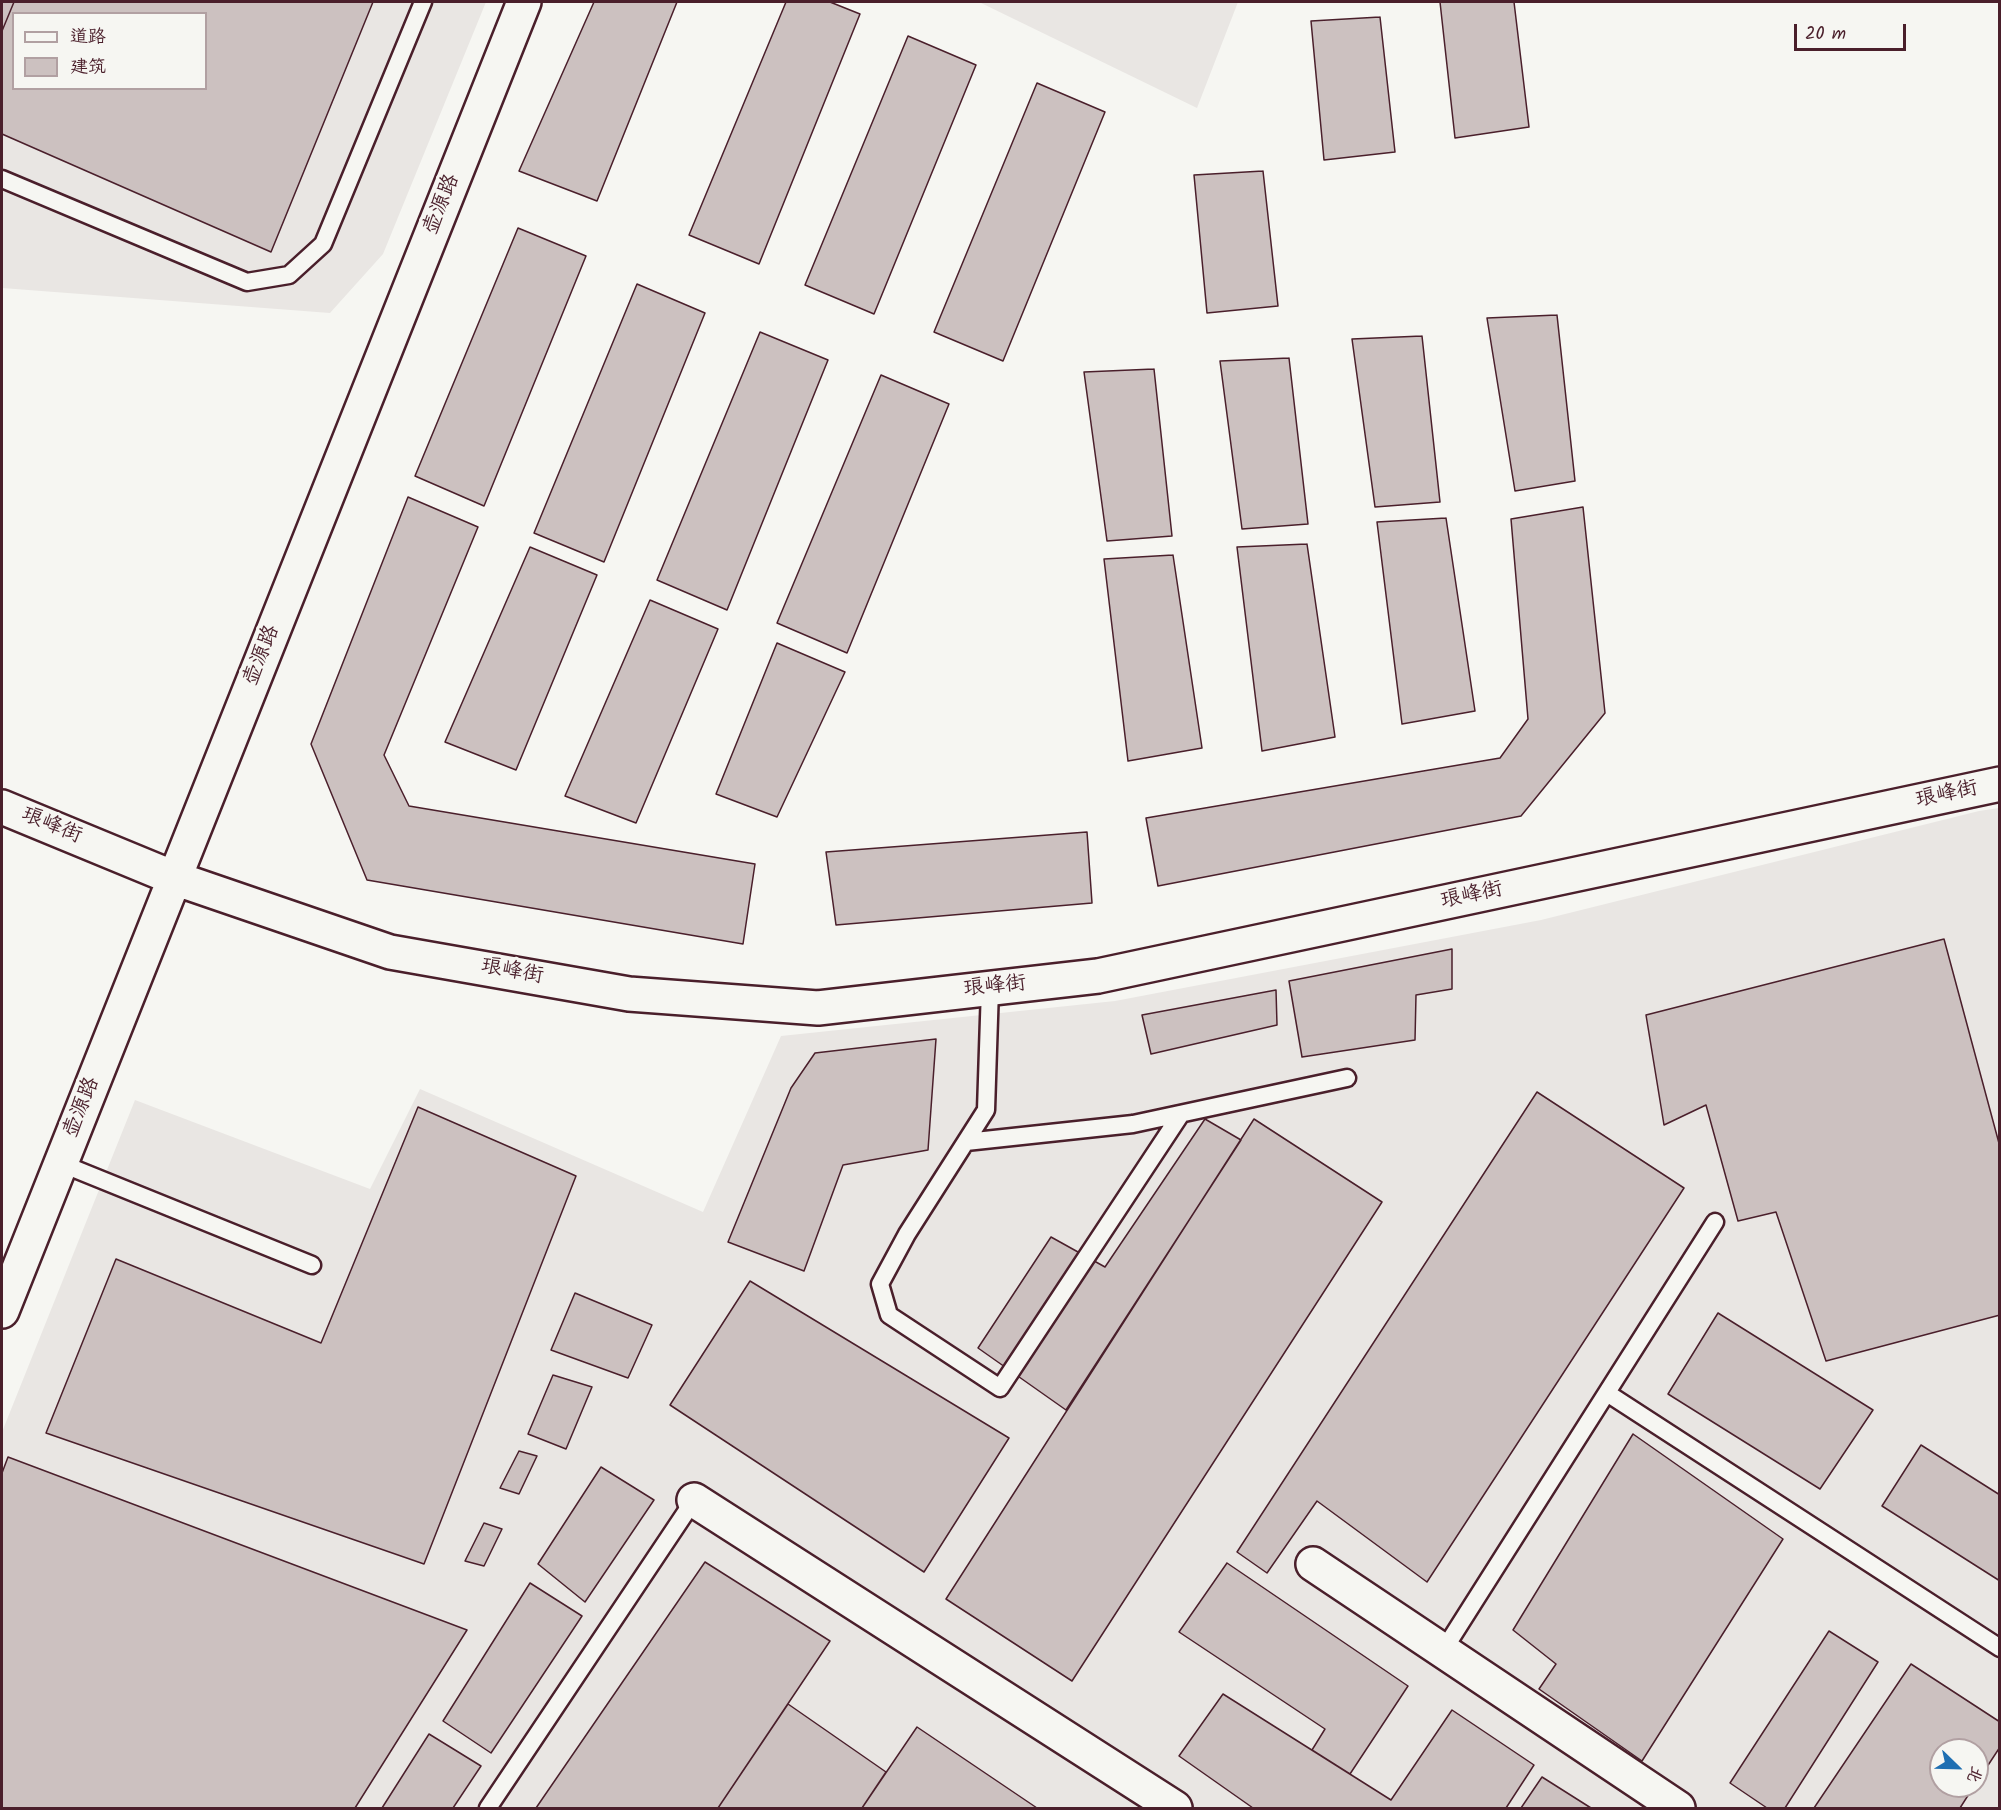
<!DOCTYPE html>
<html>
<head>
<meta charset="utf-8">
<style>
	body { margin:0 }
	#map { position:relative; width:2001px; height:1810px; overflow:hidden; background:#f6f6f2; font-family:Kalam,"LXGW WenKai TC",sans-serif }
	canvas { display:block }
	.frame { position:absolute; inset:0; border:3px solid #4a1f2b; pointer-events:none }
	.legend { position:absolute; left:12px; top:12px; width:195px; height:78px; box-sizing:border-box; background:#f6f6f2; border:2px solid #b1a0a2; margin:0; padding:8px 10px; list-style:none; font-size:18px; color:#4a1f2b }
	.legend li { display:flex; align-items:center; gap:12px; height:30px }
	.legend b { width:30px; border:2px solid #b1a0a2 }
	.north { position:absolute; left:1929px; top:1738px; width:60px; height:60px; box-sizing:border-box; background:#f6f6f2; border:2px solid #b1a0a2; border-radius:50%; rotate:113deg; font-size:16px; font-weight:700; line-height:24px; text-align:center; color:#4a1f2b }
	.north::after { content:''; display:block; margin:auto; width:21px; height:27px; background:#1f6fb2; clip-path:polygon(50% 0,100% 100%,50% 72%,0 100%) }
	.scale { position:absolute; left:1794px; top:24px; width:112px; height:27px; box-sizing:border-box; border:3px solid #4a1f2b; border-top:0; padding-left:8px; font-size:18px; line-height:21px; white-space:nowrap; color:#4a1f2b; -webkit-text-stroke:4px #f6f6f2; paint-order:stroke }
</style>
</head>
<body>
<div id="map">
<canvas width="2001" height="1810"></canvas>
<div class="frame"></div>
<ul class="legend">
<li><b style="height:8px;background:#f6f6f2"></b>道路</li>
<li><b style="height:16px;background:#ccc1c0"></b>建筑</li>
</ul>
<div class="north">北</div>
<div class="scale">20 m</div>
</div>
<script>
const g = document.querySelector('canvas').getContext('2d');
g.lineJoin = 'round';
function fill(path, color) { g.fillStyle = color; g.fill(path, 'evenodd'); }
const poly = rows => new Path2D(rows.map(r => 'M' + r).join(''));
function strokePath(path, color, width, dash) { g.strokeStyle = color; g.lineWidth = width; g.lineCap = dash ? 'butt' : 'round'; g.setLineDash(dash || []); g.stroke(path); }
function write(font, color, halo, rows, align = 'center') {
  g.font = font + ' Kalam,"LXGW WenKai TC",sans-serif'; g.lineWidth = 6; g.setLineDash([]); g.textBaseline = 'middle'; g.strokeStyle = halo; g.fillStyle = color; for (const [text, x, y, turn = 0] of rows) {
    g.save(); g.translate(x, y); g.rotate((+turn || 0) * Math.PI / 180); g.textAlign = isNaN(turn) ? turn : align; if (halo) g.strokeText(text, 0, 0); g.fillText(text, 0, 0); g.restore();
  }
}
fill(poly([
	[2,2,486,2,383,254,330,313,2,288],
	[14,14,206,14,206,88,14,88],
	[979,2,1238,2,1197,108],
	[1999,808,1999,1808,2,1808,2,1432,135,1100,370,1189,420,1089,703,1212,781,1036,1115,1001,1541,920,1979,811],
	[1941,1750,1977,1750,1977,1786,1941,1786]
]), '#e9e6e3');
const building = poly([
	[2,2,14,2,2,31,2,2],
	[14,2,373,2,271,252,2,134,2,31,14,2],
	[14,14,206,14,206,88,14,88,14,14],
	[594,2,677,2,597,201,519,171,594,2],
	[786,2,830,2,860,14,759,264,689,235,786,2],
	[1440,2,1514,2,1529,127,1455,138,1440,2],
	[1380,17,1395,152,1324,160,1311,21,1380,17],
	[908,36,976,65,874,314,805,285,908,36],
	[1037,83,1105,112,1003,361,934,332,1037,83],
	[1263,171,1278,306,1207,313,1194,175,1263,171],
	[518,228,586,256,484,506,415,476,518,228],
	[637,284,705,313,604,562,534,533,637,284],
	[1557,315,1575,481,1515,491,1487,318,1557,315],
	[760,332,828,360,727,610,657,580,760,332],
	[1422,336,1440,502,1375,507,1352,339,1422,336],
	[1289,358,1308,524,1242,529,1220,361,1289,358],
	[1154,369,1172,536,1107,541,1084,372,1154,369],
	[881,375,949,404,847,653,777,623,881,375],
	[408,497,478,527,384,755,409,806,755,864,743,944,367,880,311,744,408,497],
	[1583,507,1605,713,1521,816,1158,886,1146,818,1500,758,1528,719,1511,519,1583,507],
	[1446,518,1475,711,1402,724,1377,522,1446,518],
	[1307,544,1335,737,1262,751,1237,547,1307,544],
	[530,547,597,575,516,770,445,742,530,547],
	[1173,555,1202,748,1128,761,1104,559,1173,555],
	[650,600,718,629,636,823,565,796,650,600],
	[777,643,845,672,777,817,716,794,777,643],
	[1087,832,1092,903,836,925,826,852,1087,832],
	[1944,939,2000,1147,2000,1315,1826,1361,1776,1212,1738,1221,1706,1105,1664,1125,1646,1015,1944,939],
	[1452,949,1452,989,1416,995,1415,1040,1302,1057,1289,981,1452,949],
	[1276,990,1277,1025,1151,1054,1142,1015,1276,990],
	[936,1039,928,1150,843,1165,804,1271,728,1242,791,1088,815,1053,936,1039],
	[1537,1092,1684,1188,1427,1582,1317,1501,1267,1573,1237,1552,1537,1092],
	[418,1107,576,1176,424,1564,46,1433,116,1259,321,1343,418,1107],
	[1205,1119,1241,1140,1066,1410,978,1348,1051,1237,1105,1267,1205,1119],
	[1254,1119,1382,1202,1072,1681,946,1599,1254,1119],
	[750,1281,1009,1438,924,1572,670,1405,750,1281],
	[575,1293,652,1325,628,1378,551,1350,575,1293],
	[1718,1313,1873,1410,1820,1489,1668,1394,1718,1313],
	[553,1375,592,1387,566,1449,528,1434,553,1375],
	[1633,1434,1783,1539,1642,1761,1539,1689,1556,1664,1513,1630,1633,1434],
	[1921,1445,2000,1495,2000,1581,1882,1506,1921,1445],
	[519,1451,537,1456,519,1494,500,1488,519,1451],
	[8,1457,467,1630,355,1808,2,1808,2,1473,8,1457],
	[601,1467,654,1500,585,1602,538,1564,601,1467],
	[484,1523,502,1529,484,1566,465,1561,484,1523],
	[705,1562,830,1641,718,1808,536,1808,705,1562],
	[1227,1563,1408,1686,1350,1774,1312,1750,1325,1729,1179,1632,1227,1563],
	[530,1583,582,1616,491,1753,443,1721,530,1583],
	[1829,1631,1878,1662,1785,1808,1767,1808,1730,1783,1829,1631],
	[1911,1664,2000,1722,2000,1747,1977,1782,1977,1750,1941,1750,1941,1786,1974,1786,1960,1808,1814,1808,1911,1664],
	[1223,1694,1391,1800,1452,1710,1534,1765,1506,1808,1253,1808,1179,1756,1223,1694],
	[788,1704,886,1772,862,1808,718,1808,788,1704],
	[917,1727,1037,1808,862,1808,917,1727],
	[429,1734,481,1766,453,1808,382,1808,429,1734],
	[1542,1777,1591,1808,1521,1808,1542,1777]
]);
fill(building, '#ccc1c0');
strokePath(building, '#4a1f2b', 1.5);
const lane = poly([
	[2,179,247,282,289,275,323,244,423,2],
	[990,988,986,1110,907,1234,880,1284,889,1315,1000,1388,1181,1114],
	[966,1142,1133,1124,1347,1078],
	[60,1163,312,1265],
	[1607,1393,2000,1648],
	[1443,1651,1715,1222],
	[488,1808,694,1500]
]);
const street = poly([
	[2,807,174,878,390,952,629,994,818,1008,1098,976,2000,784],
	[2,1311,524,2],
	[694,1500,1175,1808],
	[1313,1564,1678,1808]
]);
strokePath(lane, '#4a1f2b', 21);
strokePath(street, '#4a1f2b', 38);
strokePath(lane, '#f6f6f2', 16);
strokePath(street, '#f6f6f2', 33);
write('21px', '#4a1f2b', '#f6f6f2', [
	["壶源路",443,205,-68],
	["壶源路",263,656,-68],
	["琅峰街",1947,796,-12],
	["琅峰街",51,827,22],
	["琅峰街",1472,897,-12],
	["琅峰街",512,973,10],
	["琅峰街",995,988,-6],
	["壶源路",83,1108,-68]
]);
</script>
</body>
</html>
